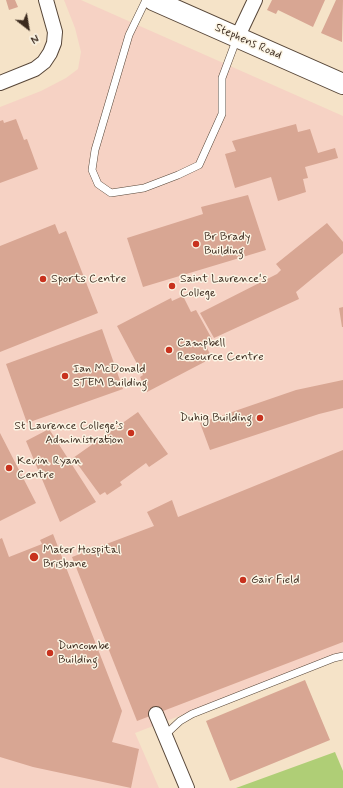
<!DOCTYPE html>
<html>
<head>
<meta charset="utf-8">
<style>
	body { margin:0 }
	#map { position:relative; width:343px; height:788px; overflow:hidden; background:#f5e3c8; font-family:Mynerve,sans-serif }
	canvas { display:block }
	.north { position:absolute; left:8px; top:8px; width:40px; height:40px; -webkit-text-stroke:3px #fcf5e5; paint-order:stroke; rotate:149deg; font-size:11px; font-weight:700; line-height:16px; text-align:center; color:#3b2a1e }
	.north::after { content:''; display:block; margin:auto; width:14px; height:18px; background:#3b2a1e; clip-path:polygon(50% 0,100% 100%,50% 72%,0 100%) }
</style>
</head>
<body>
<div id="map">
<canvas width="343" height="788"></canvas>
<div class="north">N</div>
</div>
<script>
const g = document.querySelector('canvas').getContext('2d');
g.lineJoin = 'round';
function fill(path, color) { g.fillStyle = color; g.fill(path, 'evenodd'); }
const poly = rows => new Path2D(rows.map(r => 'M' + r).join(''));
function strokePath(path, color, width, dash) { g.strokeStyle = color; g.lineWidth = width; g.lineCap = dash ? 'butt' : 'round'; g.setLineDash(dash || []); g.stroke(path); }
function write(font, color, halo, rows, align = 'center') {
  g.font = font + ' Mynerve,sans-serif'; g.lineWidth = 3; g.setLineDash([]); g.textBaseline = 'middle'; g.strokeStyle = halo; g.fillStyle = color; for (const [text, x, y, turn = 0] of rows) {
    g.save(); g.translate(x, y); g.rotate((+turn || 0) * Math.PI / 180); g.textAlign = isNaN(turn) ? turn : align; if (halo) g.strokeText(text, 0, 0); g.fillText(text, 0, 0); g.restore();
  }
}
fill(poly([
	[64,0,81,0,343,116,343,653,135,733,159,788,0,788,0,107,41,91,66,78,78,69,81,52,75,28]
]), '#f6d2c4');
fill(poly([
	[335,752,343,771,343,788,236,788]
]), '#afce76');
fill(poly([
	[6,0,15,0,18,7,9,10],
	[272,0,325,0,313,27,278,10,276,14,267,10],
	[336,0,343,0,342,42,321,33],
	[16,119,24,140,27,139,38,169,0,183,0,121,3,120,4,123],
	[296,124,298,132,310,129,318,153,335,148,338,158,305,167,308,178,303,179,306,192,278,201,271,177,235,188,225,154,236,151,232,141],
	[248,195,266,250,143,287,127,238,203,214,201,207],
	[327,223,343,242,343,253,296,292,299,299,214,338,200,313,277,274,281,270,276,264],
	[55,224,59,234,66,231,98,313,0,352,0,246],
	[183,296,191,312,196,310,212,339,204,342,212,358,147,392,140,377,143,375,117,326,171,298,172,301],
	[343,307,343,327,342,327,339,308],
	[102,329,123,389,27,423,6,364],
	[343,380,343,408,319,414,210,450,200,423,296,390],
	[138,412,168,454,149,467,146,463,120,482,122,485,107,495,105,492,100,495,73,458],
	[49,429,96,502,60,522,26,441],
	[0,433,36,503,0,521],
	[343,450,343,642,137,721,72,557,154,526,147,512,172,500,178,517],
	[53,534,122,711,112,742,139,749,131,788,33,767,0,757,0,539,2,538,9,557,42,544,40,540],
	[305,680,330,740,230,781,206,721]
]), '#d8a693');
const lane = poly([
	[146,0,129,35,95,150,92,170,98,184,111,193,144,188,178,175,199,165,222,114,222,78,237,38],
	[164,736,180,721,192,714,334,658,343,656]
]);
const street = poly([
	[237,38,255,0],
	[0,83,35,69,44,62,50,53,54,43,55,32,46,0],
	[156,714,187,788]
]);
const secondary = poly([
	[153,0,343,84]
]);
strokePath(lane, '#574638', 8);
strokePath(street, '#574638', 16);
strokePath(secondary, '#574638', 22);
strokePath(lane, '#fff', 7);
strokePath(street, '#fff', 14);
strokePath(secondary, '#fff', 20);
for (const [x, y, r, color] of [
	[196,244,4,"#c8321e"],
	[43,279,4,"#c8321e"],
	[172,286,4,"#c8321e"],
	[169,350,4,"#c8321e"],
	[65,376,4,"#c8321e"],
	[260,418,4,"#c8321e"],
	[131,433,4,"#c8321e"],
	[9,468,4,"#c8321e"],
	[34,557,5,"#c8321e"],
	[243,580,4,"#c8321e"],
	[50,653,4,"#c8321e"]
]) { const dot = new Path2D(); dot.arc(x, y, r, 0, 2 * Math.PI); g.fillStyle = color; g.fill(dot); strokePath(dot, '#fcf5e5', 1.5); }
write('12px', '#3b2a1e', '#fcf5e5', [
	["Stephens Road",248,42,24]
]);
write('12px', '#3b2a1e', '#fcf5e5', [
	["Br Brady",204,237],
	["Building",204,251],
	["Sports Centre",51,279],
	["Saint Laurence's",180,279],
	["College",180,293],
	["Campbell",177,343],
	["Resource Centre",177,357],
	["Ian McDonald",73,369],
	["STEM Building",73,383],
	["Duhig Building",252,418,"right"],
	["St Laurence College’s",123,426,"right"],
	["Administration",123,440,"right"],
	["Kevin Ryan",17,461],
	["Centre",17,475],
	["Mater Hospital",43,550],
	["Brisbane",43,564],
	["Gair Field",251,580],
	["Duncombe",58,646],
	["Building",58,660]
], 'left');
</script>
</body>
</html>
